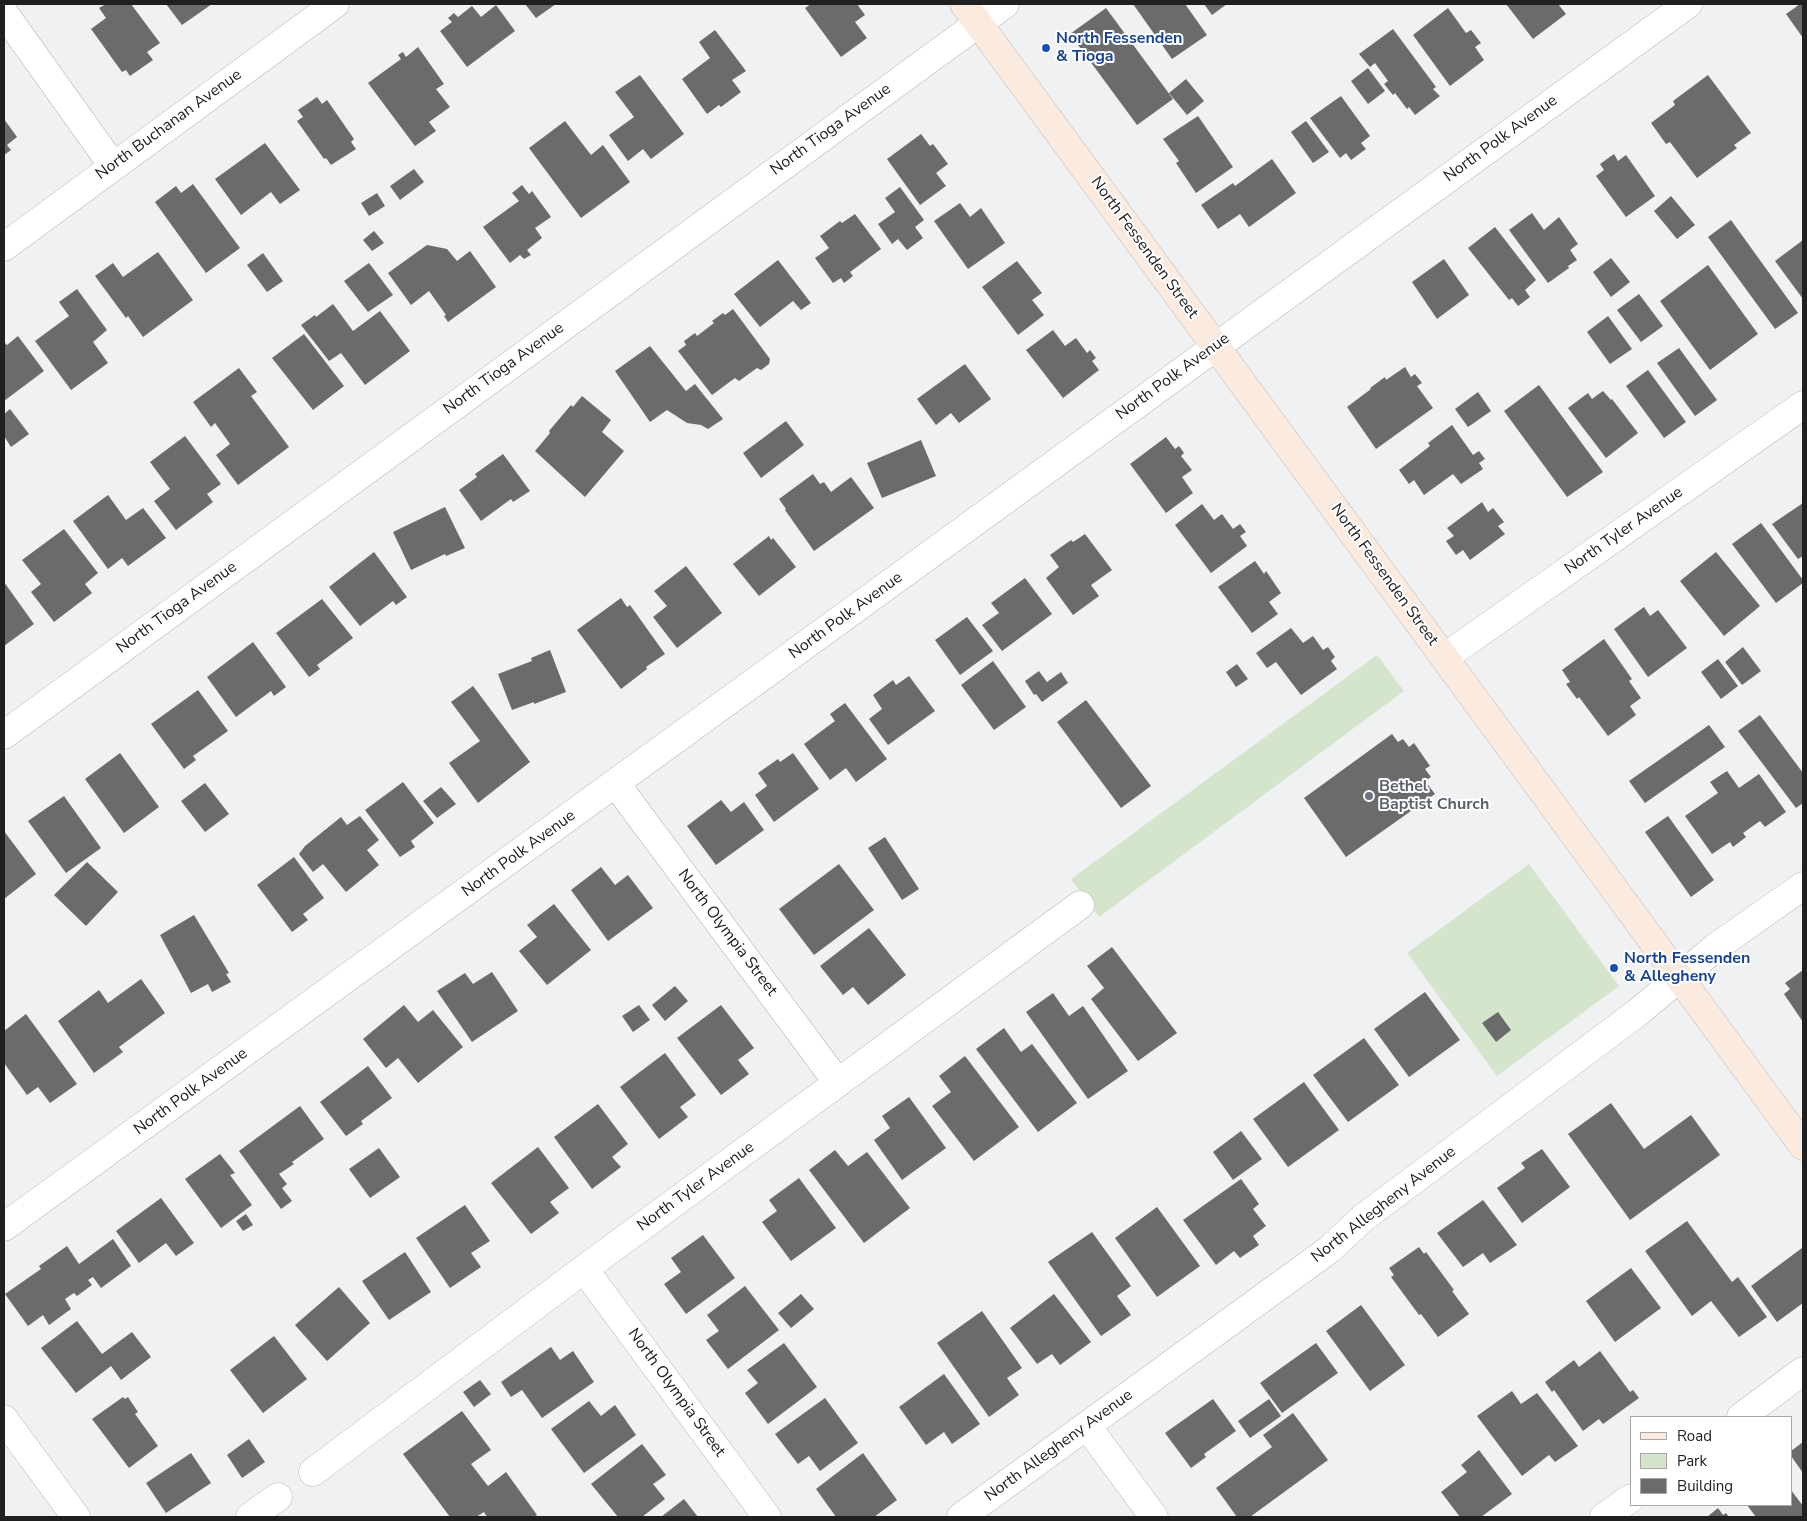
<!DOCTYPE html>
<html>
<head>
<meta charset="utf-8">
<style>
	body { margin:0 }
	#map { position:relative; width:1807px; height:1521px; overflow:hidden; background:#f0f1f2; font-family:"Nunito Sans",sans-serif }
	canvas { display:block }
	.frame { position:absolute; inset:0; border:5px solid #202021; pointer-events:none }
	.legend { position:absolute; left:1630px; top:1416px; width:162px; height:90px; box-sizing:border-box; background:#fff; border:1px solid #a6a6a6; margin:0; padding:6px 9px; list-style:none; font-size:15px; color:#202021 }
	.legend li { display:flex; align-items:center; gap:10px; height:25px }
	.legend b { width:25px; border:1px solid #a6a6a6 }
</style>
</head>
<body>
<div id="map">
<canvas width="1807" height="1521"></canvas>
<div class="frame"></div>
<ul class="legend">
<li><b style="height:6px;background:#fbeade"></b>Road</li>
<li><b style="height:14px;background:#d5e5cb"></b>Park</li>
<li><b style="height:14px;background:#6b6b6c"></b>Building</li>
</ul>
</div>
<script>
const g = document.querySelector('canvas').getContext('2d');
g.lineJoin = 'round';
function fill(path, color) { g.fillStyle = color; g.fill(path, 'evenodd'); }
const poly = rows => new Path2D(rows.map(r => 'M' + r).join(''));
function strokePath(path, color, width, dash) { g.strokeStyle = color; g.lineWidth = width; g.lineCap = dash ? 'butt' : 'round'; g.setLineDash(dash || []); g.stroke(path); }
function write(font, color, halo, rows, align = 'center') {
  g.font = font + ' "Nunito Sans",sans-serif'; g.lineWidth = 4; g.setLineDash([]); g.textBaseline = 'middle'; g.strokeStyle = halo; g.fillStyle = color; for (const [text, x, y, turn = 0] of rows) {
    g.save(); g.translate(x, y); g.rotate((+turn || 0) * Math.PI / 180); g.textAlign = isNaN(turn) ? turn : align; if (halo) g.strokeText(text, 0, 0); g.fillText(text, 0, 0); g.restore();
  }
}
fill(poly([
	[1377,655,1404,691,1099,917,1071,879],
	[1529,864,1619,986,1497,1076,1407,953]
]), '#d5e5cb');
fill(poly([
	[106,4,131,4,160,43,147,52,153,60,130,76,126,70,122,72,91,29,106,18,99,8],
	[166,4,212,4,182,25],
	[525,4,556,4,536,18],
	[811,4,857,4,865,15,855,22,867,38,841,57,805,8],
	[1133,4,1185,4,1207,35,1172,59],
	[1204,4,1227,4,1212,15],
	[1506,4,1558,4,1566,14,1533,39],
	[1800,4,1803,4,1803,38,1786,14],
	[496,5,515,31,467,67,440,31,452,22,448,18,454,13,458,17,472,6,481,17],
	[1106,8,1173,99,1137,125,1070,34],
	[1448,8,1466,33,1471,30,1481,43,1475,47,1484,60,1450,86,1413,35],
	[1393,29,1436,87,1433,89,1440,96,1415,115,1409,107,1407,109,1395,93,1393,95,1384,84,1388,81,1375,63,1370,67,1359,54],
	[715,30,746,71,732,80,741,92,721,107,719,105,707,114,682,79,710,58,699,42],
	[418,47,444,84,436,89,450,107,429,122,436,131,415,146,368,83,401,59,398,55,403,52,406,57],
	[1368,68,1385,91,1368,104,1351,81],
	[640,75,684,134,651,159,643,149,628,161,609,135,634,117,615,92],
	[1708,75,1751,133,1734,145,1737,148,1697,178,1670,142,1666,144,1651,123,1675,105,1673,101],
	[1186,79,1204,101,1187,115,1169,93],
	[1341,96,1370,136,1361,143,1366,149,1351,160,1346,153,1340,158,1310,118],
	[317,97,322,104,327,100,354,139,351,142,356,149,331,165,326,158,324,159,297,121,303,117,298,110],
	[1198,116,1233,167,1196,193,1176,163,1179,161,1163,139],
	[4,119,17,137,7,145,11,150,4,155],
	[565,121,591,155,603,145,630,182,581,218,529,148],
	[1306,121,1329,152,1313,163,1291,132],
	[921,134,930,146,933,144,948,164,936,173,946,186,920,205,887,159],
	[265,143,300,190,280,204,271,192,241,215,215,179],
	[1614,154,1618,161,1626,155,1655,196,1626,217,1596,176,1604,170,1600,164],
	[1272,159,1296,193,1249,227,1240,214,1218,229,1201,205,1233,183,1235,186],
	[414,169,424,182,400,200,390,186],
	[193,184,240,248,206,273,155,202,176,186,181,193],
	[522,185,529,194,532,191,551,217,535,228,542,238,527,250,531,255,524,259,520,255,510,263,483,227,519,201,512,193],
	[900,187,924,220,915,227,923,238,907,250,898,239,892,244,878,224,895,212,885,198],
	[377,193,385,206,369,216,361,203],
	[1671,196,1695,225,1677,239,1654,211],
	[960,203,970,217,981,208,1005,243,968,269,934,221],
	[1532,213,1544,230,1559,217,1578,244,1570,250,1577,260,1568,266,1569,268,1548,283,1509,230],
	[855,214,881,249,850,272,853,276,844,283,841,278,833,283,815,258,829,248,820,236,840,221,842,223],
	[1731,220,1798,313,1775,329,1708,237],
	[1495,227,1536,280,1525,290,1530,297,1518,306,1512,298,1509,300,1468,248],
	[374,231,384,243,372,251,363,240],
	[1803,240,1803,299,1775,261],
	[427,245,447,249,457,261,470,251,496,287,448,322,444,316,446,315,429,291,411,305,388,273],
	[158,252,193,300,143,337,128,316,126,318,95,276,113,263,123,277],
	[263,253,283,281,267,292,247,265],
	[1611,258,1630,282,1611,297,1593,272],
	[1444,259,1469,295,1437,319,1412,282],
	[778,260,811,303,801,310,793,301,760,327,734,294],
	[1017,261,1042,293,1032,300,1044,315,1018,335,982,287],
	[369,263,393,295,368,312,344,281],
	[1708,265,1758,334,1710,370,1660,301],
	[77,289,107,330,93,342,108,363,71,390,35,341,69,316,59,302],
	[1639,294,1663,326,1641,342,1617,310],
	[333,304,353,331,380,311,410,351,365,385,341,353,329,361,301,325,315,315,316,317],
	[733,309,770,359,769,364,761,370,757,368,739,381,735,378,712,395,678,351,686,345,684,341,695,333,697,336,714,323,712,321,723,313,725,315],
	[1608,316,1632,349,1610,364,1587,332],
	[1053,330,1065,346,1076,338,1087,353,1090,350,1096,358,1092,361,1099,370,1063,398,1026,350],
	[304,334,344,386,313,410,272,358],
	[18,336,44,371,4,401,4,342,7,345],
	[650,346,686,391,695,384,723,419,708,429,701,425,687,423,667,410,650,422,615,371],
	[1679,348,1717,400,1695,416,1657,363],
	[965,364,991,399,959,423,951,413,936,425,917,399],
	[1405,367,1411,377,1415,374,1422,383,1417,386,1433,408,1376,449,1347,407,1371,389,1370,388,1385,377,1386,380],
	[239,368,257,392,251,396,289,447,238,485,216,455,230,444,215,423,211,427,193,402],
	[1648,370,1686,422,1664,438,1626,386],
	[1539,385,1603,472,1567,497,1504,411],
	[1603,391,1611,400,1612,399,1638,433,1606,458,1568,408,1588,393,1592,399],
	[1478,392,1491,411,1468,427,1455,409],
	[582,396,611,420,602,432,624,451,585,497,535,451,550,433,549,431,571,405,573,407],
	[10,409,29,434,11,447,4,436,4,414],
	[786,421,804,445,761,478,743,453],
	[1452,425,1473,455,1479,451,1485,459,1479,463,1483,469,1461,484,1453,474,1424,495,1414,480,1409,484,1399,470,1430,446,1428,443],
	[185,436,221,484,207,494,213,502,176,530,154,501,170,489,150,462],
	[1166,437,1175,449,1179,446,1184,453,1181,456,1192,470,1182,477,1193,493,1166,513,1130,464],
	[921,440,936,476,882,498,867,463],
	[503,454,530,491,513,502,511,499,481,521,459,490,477,477,475,474],
	[813,474,820,484,824,482,831,492,851,477,874,508,814,551,785,510,786,509,779,499],
	[108,495,126,520,143,508,166,538,128,566,122,558,108,569,73,521],
	[1482,502,1488,512,1493,508,1504,522,1498,526,1505,534,1470,560,1463,550,1456,555,1446,541,1454,536,1447,528],
	[1803,503,1803,556,1798,559,1772,524],
	[1202,504,1214,520,1222,514,1233,529,1240,524,1246,532,1240,536,1247,546,1211,573,1175,525],
	[445,507,465,548,446,556,445,554,411,570,393,532],
	[1761,523,1803,580,1803,583,1776,603,1732,544],
	[64,529,98,573,85,584,92,593,54,622,31,592,41,584,22,560],
	[1085,534,1112,570,1091,585,1099,596,1073,615,1046,578,1059,567,1050,555,1071,540,1073,542],
	[769,536,771,540,773,538,796,567,759,596,733,564],
	[374,552,407,597,396,605,393,601,360,626,329,587],
	[1716,552,1760,606,1724,636,1680,581],
	[1255,561,1264,574,1266,571,1281,593,1269,602,1278,614,1252,633,1218,587],
	[686,566,722,613,677,648,653,617,667,606,654,591],
	[1025,578,1052,614,1002,651,982,625,999,613,991,603],
	[4,582,34,624,4,646],
	[621,598,627,607,630,605,665,654,646,667,647,669,621,689,577,630],
	[322,599,353,638,317,665,320,669,309,677,276,633],
	[1644,607,1650,616,1658,610,1687,648,1648,677,1614,629],
	[967,617,993,651,960,675,935,640],
	[1291,628,1303,643,1313,636,1323,650,1328,647,1335,657,1331,661,1337,669,1301,695,1276,662,1267,668,1256,653],
	[1604,639,1632,679,1629,681,1641,698,1630,706,1636,715,1608,736,1579,697,1577,699,1566,684,1570,682,1562,670],
	[253,642,286,687,274,696,271,691,236,717,207,677],
	[1743,647,1761,671,1742,685,1725,662],
	[550,650,566,692,534,704,534,702,512,710,498,674,532,661,531,658],
	[1718,659,1738,686,1721,699,1701,672],
	[993,661,1026,707,994,730,961,685],
	[1237,664,1248,679,1236,687,1226,672],
	[1039,671,1047,682,1061,672,1068,683,1042,702,1036,694,1034,695,1025,681],
	[909,676,935,711,888,745,869,719,882,709,873,695,893,680,896,685],
	[473,686,530,762,478,803,449,763,480,741,451,702],
	[198,690,228,731,193,756,196,760,184,769,151,724],
	[1086,700,1151,786,1121,808,1057,722],
	[845,703,887,759,856,782,846,768,830,780,804,744,835,721,830,714],
	[1760,715,1803,773,1803,803,1796,808,1738,731],
	[1709,725,1725,747,1645,803,1629,781],
	[1392,734,1398,742,1403,739,1409,747,1414,743,1430,766,1425,769,1431,777,1425,781,1435,794,1346,857,1304,798],
	[120,753,159,807,124,833,85,779],
	[793,753,819,789,774,822,755,795,767,786,758,773,778,759,780,762],
	[1727,771,1739,788,1759,774,1786,812,1765,827,1760,821,1743,833,1746,837,1733,847,1730,842,1712,854,1685,816,1718,793,1710,782],
	[403,782,434,823,411,841,415,847,400,857,365,810],
	[205,783,229,814,205,832,181,801],
	[441,787,456,804,437,818,423,801],
	[64,796,101,848,66,873,28,821],
	[721,800,731,812,744,802,764,830,716,865,687,826],
	[360,816,379,840,367,850,379,865,346,892,323,864,313,872,299,854,305,846,341,817,347,825],
	[1668,816,1714,880,1691,897,1645,832],
	[4,831,36,874,4,899],
	[885,837,919,889,902,900,868,848],
	[294,857,324,898,303,914,308,920,292,932,257,885],
	[87,862,118,892,86,926,54,895],
	[839,864,874,910,814,955,779,909],
	[601,867,615,885,628,875,653,908,608,941,571,890],
	[554,904,591,950,547,985,519,951,537,937,527,925],
	[194,915,229,973,226,974,231,982,212,992,208,984,191,993,160,935],
	[869,928,906,975,868,1005,853,987,843,995,820,966],
	[1112,947,1177,1033,1138,1061,1091,999,1104,988,1087,966],
	[1803,970,1803,1022,1784,994,1790,989,1785,983],
	[492,972,518,1011,472,1042,437,991,465,973,473,984],
	[141,979,165,1013,119,1047,123,1052,94,1073,58,1021,99,990,108,1003],
	[675,986,688,1001,665,1021,652,1005],
	[1425,992,1460,1040,1409,1077,1374,1029],
	[1053,993,1069,1016,1083,1006,1128,1071,1088,1099,1026,1012],
	[404,1005,418,1022,433,1010,463,1047,418,1083,398,1058,386,1068,363,1039],
	[639,1005,650,1020,633,1032,622,1016],
	[721,1005,754,1048,738,1060,749,1074,721,1095,677,1038],
	[1498,1012,1511,1030,1496,1042,1482,1023],
	[26,1014,77,1084,50,1103,38,1087,27,1095,4,1063,4,1031],
	[1004,1028,1021,1052,1032,1044,1077,1103,1038,1132,976,1049],
	[1364,1038,1399,1085,1348,1122,1313,1075],
	[665,1053,696,1095,680,1107,688,1117,659,1139,620,1087],
	[965,1056,1019,1127,974,1161,932,1106,951,1092,939,1076],
	[368,1066,392,1098,361,1121,363,1124,346,1136,320,1102],
	[1304,1082,1339,1130,1288,1167,1253,1119],
	[909,1097,946,1148,902,1180,874,1140,890,1128,882,1116],
	[1611,1103,1644,1149,1691,1115,1720,1155,1630,1220,1568,1134],
	[598,1104,628,1144,612,1157,621,1167,592,1189,554,1137],
	[300,1106,324,1139,292,1162,294,1164,279,1174,287,1184,282,1188,292,1201,281,1209,239,1151],
	[1241,1131,1262,1159,1233,1180,1213,1152],
	[538,1147,569,1188,550,1202,559,1213,531,1234,491,1183],
	[379,1148,400,1177,370,1198,349,1169],
	[1542,1149,1570,1187,1522,1223,1497,1188,1525,1168,1521,1163],
	[835,1150,848,1166,867,1152,910,1208,864,1243,809,1170],
	[220,1154,235,1173,230,1175,252,1205,221,1228,185,1179],
	[799,1178,836,1228,791,1261,762,1222,777,1211,769,1200],
	[1241,1179,1259,1204,1253,1209,1266,1226,1253,1236,1259,1245,1240,1258,1234,1251,1216,1265,1183,1220],
	[161,1198,194,1243,176,1256,166,1243,139,1263,116,1231],
	[1483,1200,1517,1245,1490,1263,1483,1253,1463,1267,1437,1233],
	[465,1205,490,1241,471,1253,481,1267,450,1288,416,1238],
	[1157,1207,1200,1266,1157,1297,1115,1238],
	[246,1214,253,1225,243,1231,236,1221],
	[1687,1221,1732,1282,1738,1277,1767,1317,1739,1337,1711,1301,1692,1316,1645,1251],
	[1092,1232,1131,1286,1117,1296,1131,1315,1101,1336,1048,1262],
	[703,1235,735,1278,686,1314,664,1284,681,1272,671,1258],
	[113,1239,131,1266,101,1288,93,1277,88,1280,92,1285,77,1296,74,1293,65,1299,71,1309,49,1325,43,1315,28,1326,5,1294,41,1269,39,1266,67,1246,79,1264],
	[1419,1247,1424,1254,1426,1252,1454,1290,1452,1291,1469,1314,1438,1337,1421,1314,1419,1315,1391,1277,1394,1275,1389,1268],
	[1802,1248,1803,1251,1803,1303,1777,1322,1751,1286],
	[405,1252,431,1292,389,1320,362,1281],
	[1631,1268,1661,1308,1615,1342,1586,1301],
	[745,1286,779,1330,728,1369,706,1340,719,1331,707,1315],
	[339,1287,370,1323,327,1361,295,1325],
	[801,1294,814,1309,791,1328,778,1313],
	[1054,1294,1091,1342,1060,1365,1052,1354,1037,1364,1010,1328],
	[1361,1305,1405,1365,1370,1391,1326,1331],
	[982,1311,1022,1368,1007,1378,1019,1395,989,1417,937,1343],
	[77,1321,102,1354,132,1332,151,1357,121,1380,111,1366,76,1393,41,1348],
	[274,1336,307,1379,263,1413,230,1370],
	[784,1343,817,1387,768,1424,745,1393,758,1383,747,1370],
	[1316,1343,1338,1373,1282,1413,1260,1383],
	[551,1347,560,1360,573,1351,594,1382,542,1418,522,1390,511,1397,501,1382],
	[1600,1351,1630,1392,1633,1390,1639,1398,1603,1424,1599,1419,1583,1431,1554,1390,1552,1392,1545,1382,1574,1360,1579,1367],
	[944,1374,980,1424,952,1444,944,1432,926,1445,899,1407],
	[480,1380,491,1394,474,1407,463,1392],
	[1512,1391,1521,1404,1537,1393,1578,1446,1555,1462,1549,1455,1522,1476,1477,1416],
	[123,1397,125,1399,128,1397,138,1412,135,1414,158,1446,129,1468,92,1419],
	[825,1398,858,1443,820,1471,809,1456,798,1464,775,1434],
	[1213,1399,1236,1431,1204,1454,1206,1457,1191,1468,1165,1433],
	[1269,1399,1281,1416,1250,1438,1238,1421],
	[589,1401,601,1416,615,1405,636,1435,584,1473,551,1429],
	[462,1411,491,1450,471,1464,488,1486,506,1472,537,1515,533,1517,487,1517,484,1512,476,1517,450,1517,403,1454],
	[1293,1413,1328,1460,1250,1517,1237,1517,1216,1488,1272,1447,1263,1435],
	[249,1439,265,1462,242,1478,227,1455],
	[1803,1442,1803,1473,1791,1456,1791,1451],
	[642,1444,666,1475,653,1484,665,1499,642,1517,618,1517,591,1484],
	[1479,1450,1512,1494,1481,1517,1460,1517,1441,1492,1467,1472,1461,1465],
	[191,1453,211,1483,166,1513,146,1483],
	[863,1453,897,1500,874,1517,836,1517,816,1489],
	[1791,1490,1803,1506,1803,1517,1756,1517,1747,1505,1791,1505],
	[684,1499,698,1517,661,1517],
	[1718,1508,1723,1515,1726,1513,1729,1517,1707,1517]
]), '#6b6b6c');
const minor = poly([
	[4,13,113,166],
	[4,247,335,4],
	[1445,657,1803,405],
	[4,735,1005,4],
	[616,784,838,1083],
	[4,1227,1688,4],
	[584,1269,767,1517],
	[1741,1417,1803,1371],
	[4,1419,76,1517],
	[1087,1426,1154,1517],
	[313,1472,584,1269,1080,905],
	[250,1517,278,1497],
	[961,1517,1330,1249,1363,1218,1637,1013,1716,947,1803,886],
	[1604,1517,1631,1498]
]);
const secondary = poly([
	[964,4,1803,1146]
]);
strokePath(minor, '#b7b8b9', 29);
strokePath(secondary, '#b7b8b9', 29);
strokePath(minor, '#fff', 28);
strokePath(secondary, '#fbeade', 28);
for (const [x, y, r, color] of [
	[1046,48,5,"#1a4fb4"],
	[1369,796,5,"#6b7280"],
	[1614,968,5,"#1a4fb4"]
]) { const dot = new Path2D(); dot.arc(x, y, r, 0, 2 * Math.PI); g.fillStyle = color; g.fill(dot); strokePath(dot, '#fff', 2); }
write('bold 16px', '#164399', '#fff', [
	["North Fessenden",1056,39],
	["& Tioga",1056,57],
	["North Fessenden",1624,959],
	["& Allegheny",1624,977]
], 'left');
write('16px', '#202021', '#fff', [
	["North Buchanan Avenue",169,125,-36],
	["North Tioga Avenue",831,130,-36],
	["North Polk Avenue",1501,139,-36],
	["North Fessenden Street",1144,248,54],
	["North Tioga Avenue",504,369,-36],
	["North Polk Avenue",1173,377,-36],
	["North Tyler Avenue",1624,531,-35],
	["North Fessenden Street",1384,575,54],
	["North Tioga Avenue",177,608,-36],
	["North Polk Avenue",846,616,-36],
	["North Polk Avenue",519,854,-36],
	["North Olympia Street",727,933,53],
	["North Polk Avenue",191,1092,-36],
	["North Tyler Avenue",696,1187,-36],
	["North Allegheny Avenue",1384,1205,-38],
	["North Olympia Street",676,1393,54],
	["North Allegheny Avenue",1059,1446,-36]
]);
write('bold 16px', '#5b616d', '#fff', [
	["Bethel",1379,787],
	["Baptist Church",1379,805]
], 'left');
</script>
</body>
</html>
